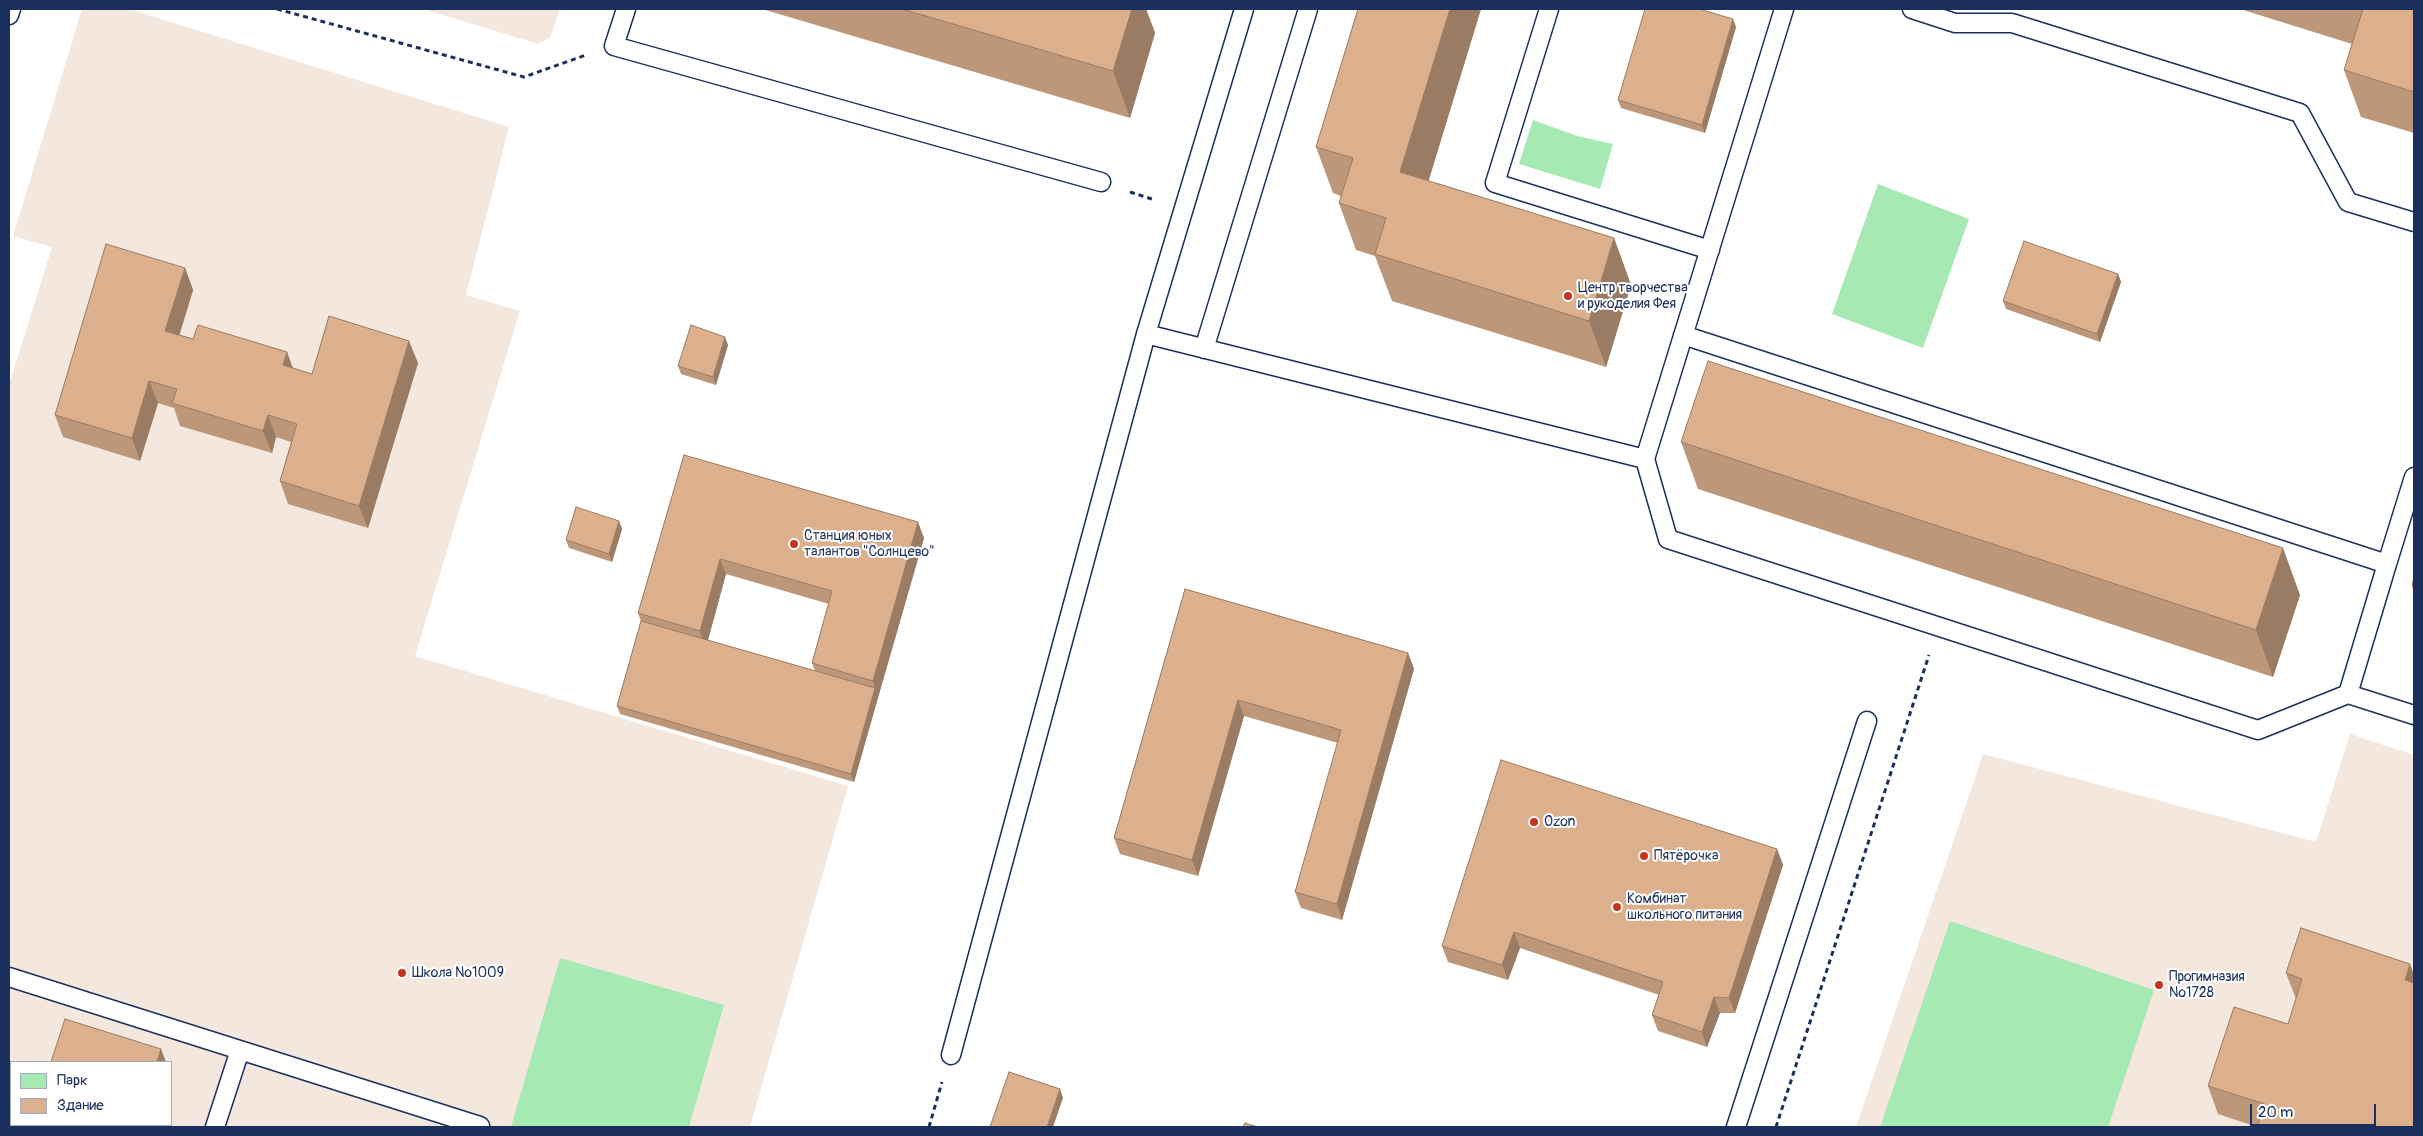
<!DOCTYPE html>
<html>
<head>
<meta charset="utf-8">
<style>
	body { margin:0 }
	#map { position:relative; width:2423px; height:1136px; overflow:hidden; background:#fff; font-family:Pangolin,sans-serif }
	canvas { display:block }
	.frame { position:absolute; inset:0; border:10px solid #1b2f5e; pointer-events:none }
	.legend { position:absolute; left:10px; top:1061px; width:162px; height:65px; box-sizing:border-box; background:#fff; border:1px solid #a4acbf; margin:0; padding:6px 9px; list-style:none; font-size:15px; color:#1b2f5e }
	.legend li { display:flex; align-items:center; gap:10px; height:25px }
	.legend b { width:25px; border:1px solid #a4acbf }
	.scale { position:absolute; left:2250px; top:1104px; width:126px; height:22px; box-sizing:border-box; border:2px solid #1b2f5e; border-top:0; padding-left:6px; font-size:15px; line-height:18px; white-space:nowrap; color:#1b2f5e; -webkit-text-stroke:4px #fff; paint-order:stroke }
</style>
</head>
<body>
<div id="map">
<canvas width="2423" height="1136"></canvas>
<div class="frame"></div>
<ul class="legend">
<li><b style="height:14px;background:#a6e9b3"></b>Парк</li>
<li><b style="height:14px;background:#dcb08d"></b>Здание</li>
</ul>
<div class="scale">20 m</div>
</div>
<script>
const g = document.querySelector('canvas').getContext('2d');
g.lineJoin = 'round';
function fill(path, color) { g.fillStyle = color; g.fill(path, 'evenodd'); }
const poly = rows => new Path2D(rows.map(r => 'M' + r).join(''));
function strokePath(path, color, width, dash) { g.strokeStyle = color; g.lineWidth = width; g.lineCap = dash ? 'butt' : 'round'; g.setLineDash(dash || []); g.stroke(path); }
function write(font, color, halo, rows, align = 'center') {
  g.font = font + ' Pangolin,sans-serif'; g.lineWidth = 4; g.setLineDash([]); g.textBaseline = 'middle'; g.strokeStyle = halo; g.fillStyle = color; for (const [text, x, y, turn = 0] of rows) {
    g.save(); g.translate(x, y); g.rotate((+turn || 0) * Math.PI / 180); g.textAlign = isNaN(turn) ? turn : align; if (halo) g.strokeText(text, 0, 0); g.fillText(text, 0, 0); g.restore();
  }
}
fill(poly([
	[82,9,129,9,509,127,466,295,520,311,415,656,848,786,750,1127,9,1127,9,385,52,247,13,236],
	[11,1062,171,1062,171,1125,11,1125],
	[423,9,560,9,550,38,538,44],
	[2350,734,2414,755,2414,1127,1856,1127,1983,754,2316,842]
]), '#f4e7dd');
fill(poly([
	[1533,120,1577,136,1613,144,1600,189,1519,164],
	[1878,184,1969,219,1923,348,1832,314],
	[1950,921,2154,990,2108,1127,1880,1127],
	[560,958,724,1005,689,1127,511,1127]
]), '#a6e9b3');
const service = poly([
	[626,9,614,46,1101,182],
	[1244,9,1146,334,1645,459,1784,9],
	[1549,9,1495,183,1710,250],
	[1912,9,1955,23,2012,23,2300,113,2348,202,2414,222],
	[9,15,11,9],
	[1683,335,2387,564,2414,477],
	[1204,349,1308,9],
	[1645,459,1668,539,2258,730,2348,694],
	[2387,564,2348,694,2414,715],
	[9,977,480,1126],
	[951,1055,1146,334],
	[215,1127,240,1050],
	[1736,1127,1867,721]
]);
strokePath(service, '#1b2f5e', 21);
strokePath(poly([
	[277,9,524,77,586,55],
	[1130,192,1155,200],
	[929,1127,942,1082],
	[1776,1127,1929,655]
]), '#1b2f5e', 3, [5, 4]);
strokePath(service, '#fff', 18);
fill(poly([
	[762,9,1146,9,1155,33,1130,118],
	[1358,9,1481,9,1428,181,1614,238,1631,285,1606,367,1392,301,1375,256,1356,250,1339,203,1341,196,1333,193,1316,147],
	[2240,9,2414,9,2414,133,2361,117,2344,70,2352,44],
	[1736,27,1705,133,1621,108,1618,100],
	[185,268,193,290,179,335,193,339,287,352,292,368,312,374,418,363,368,528,288,504,280,481,291,442,276,437,272,453,180,426,174,408,158,403,140,461,63,437,55,415],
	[2118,274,2121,282,2100,342,2006,309,2003,301],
	[728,345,716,385,681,374,678,366],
	[1681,442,2300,595,2273,677,1698,489],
	[684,455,924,538,854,782,620,714,617,706,641,621,638,613],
	[726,574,829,604,812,663,815,671,708,640],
	[619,521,622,529,612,562,569,548,566,540],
	[2414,577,2414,594,2412,586],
	[1185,589,1408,653,1414,669,1342,920,1301,908,1295,892,1338,743,1244,716,1198,876,1120,854,1114,838],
	[1777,849,1783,865,1735,1013,1720,1013,1707,1047,1658,1031,1652,1015,1659,995,1520,948,1508,980,1448,962,1442,946],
	[2410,964,2257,1127,2218,1114,2208,1086,2288,1024,2296,999,2286,973]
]), '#bd9779');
fill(poly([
	[1132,9,1146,9,1155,33,1130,118,1113,71],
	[1450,9,1481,9,1417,219,1400,172],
	[1733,19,1736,27,1705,133,1702,125],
	[1614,238,1631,285,1606,367,1589,321],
	[185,268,193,290,174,353,165,331],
	[2118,274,2121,282,2100,342,2097,334],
	[725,337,728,345,716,385,713,377],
	[409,341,418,363,368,528,359,506],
	[287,352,295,374,283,365],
	[149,381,158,403,140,461,132,438],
	[268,415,276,437,272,453,263,431],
	[619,521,622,529,612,562,609,554],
	[918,522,924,538,878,697,873,681],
	[2283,548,2300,595,2273,677,2256,630],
	[720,559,726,574,706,647,700,631],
	[1408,653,1414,669,1342,920,1337,904],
	[875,688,878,697,854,782,851,774],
	[1238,700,1244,716,1198,876,1192,860],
	[1777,849,1783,865,1735,1013,1729,998],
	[1514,932,1520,948,1508,980,1502,965],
	[2410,964,2414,975,2414,1006,2405,980],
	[1714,997,1720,1013,1707,1047,1702,1032],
	[161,1049,166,1062,157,1062],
	[1060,1089,1063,1098,1053,1127,1047,1127],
	[138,1125,153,1125,152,1127,137,1127]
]), '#9a7b63');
const building = poly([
	[902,9,1132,9,1113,71,902,9],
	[1358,9,1450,9,1400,172,1614,238,1589,321,1375,254,1386,218,1339,203,1353,158,1316,147,1358,9],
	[1645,9,1699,9,1733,19,1702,125,1618,100,1645,9],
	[2363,9,2414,9,2414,92,2344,70,2363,9],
	[2024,241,2118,274,2097,334,2003,301,2024,241],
	[106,244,185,268,165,331,193,339,198,325,287,352,283,365,312,374,329,316,409,341,359,506,280,481,297,424,268,415,263,431,172,403,177,389,149,381,132,438,55,415,106,244],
	[691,325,725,337,713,377,678,366,691,325],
	[1708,361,2283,548,2256,630,1681,442,1708,361],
	[684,455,918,522,873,681,812,663,832,591,720,559,700,631,638,613,684,455],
	[576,507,619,521,609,554,566,540,576,507],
	[2414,577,2414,587,2412,586,2414,577],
	[1185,589,1408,653,1337,904,1295,892,1341,730,1238,700,1192,860,1114,838,1185,589],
	[641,621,875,688,851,774,617,706,641,621],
	[1501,760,1777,849,1729,998,1714,997,1702,1032,1652,1015,1663,982,1514,932,1502,965,1442,946,1501,760],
	[2301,928,2410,964,2405,980,2414,983,2414,1127,2257,1127,2265,1104,2208,1086,2234,1007,2288,1024,2302,979,2286,973,2301,928],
	[65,1019,161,1049,157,1062,51,1062,65,1019],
	[1009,1072,1060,1089,1047,1127,990,1127,1009,1072],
	[1245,1123,1258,1127,1243,1127,1245,1123],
	[32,1125,138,1125,137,1127,31,1127,32,1125]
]);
fill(building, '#dcb08d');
strokePath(building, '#9a7b63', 1);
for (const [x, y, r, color] of [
	[1568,296,5,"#c8321e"],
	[794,544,5,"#c8321e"],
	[1534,822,5,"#c8321e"],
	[1644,856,5,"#c8321e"],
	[1617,907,5,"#c8321e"],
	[402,973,5,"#c8321e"],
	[2159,985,5,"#c8321e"]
]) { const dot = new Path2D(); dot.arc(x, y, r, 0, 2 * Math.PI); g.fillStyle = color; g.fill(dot); strokePath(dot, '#fff', 2); }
write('14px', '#1b2f5e', '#fff', [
	["Центр творчества",1578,288],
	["и рукоделия Фея",1578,304],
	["Станция юных",804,536],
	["талантов \"Солнцево\"",804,552],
	["Ozon",1544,822],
	["Пятёрочка",1654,856],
	["Комбинат",1627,899],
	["школьного питания",1627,915],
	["Школа №1009",412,973],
	["Прогимназия",2169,977],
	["№1728",2169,993]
], 'left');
</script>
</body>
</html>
